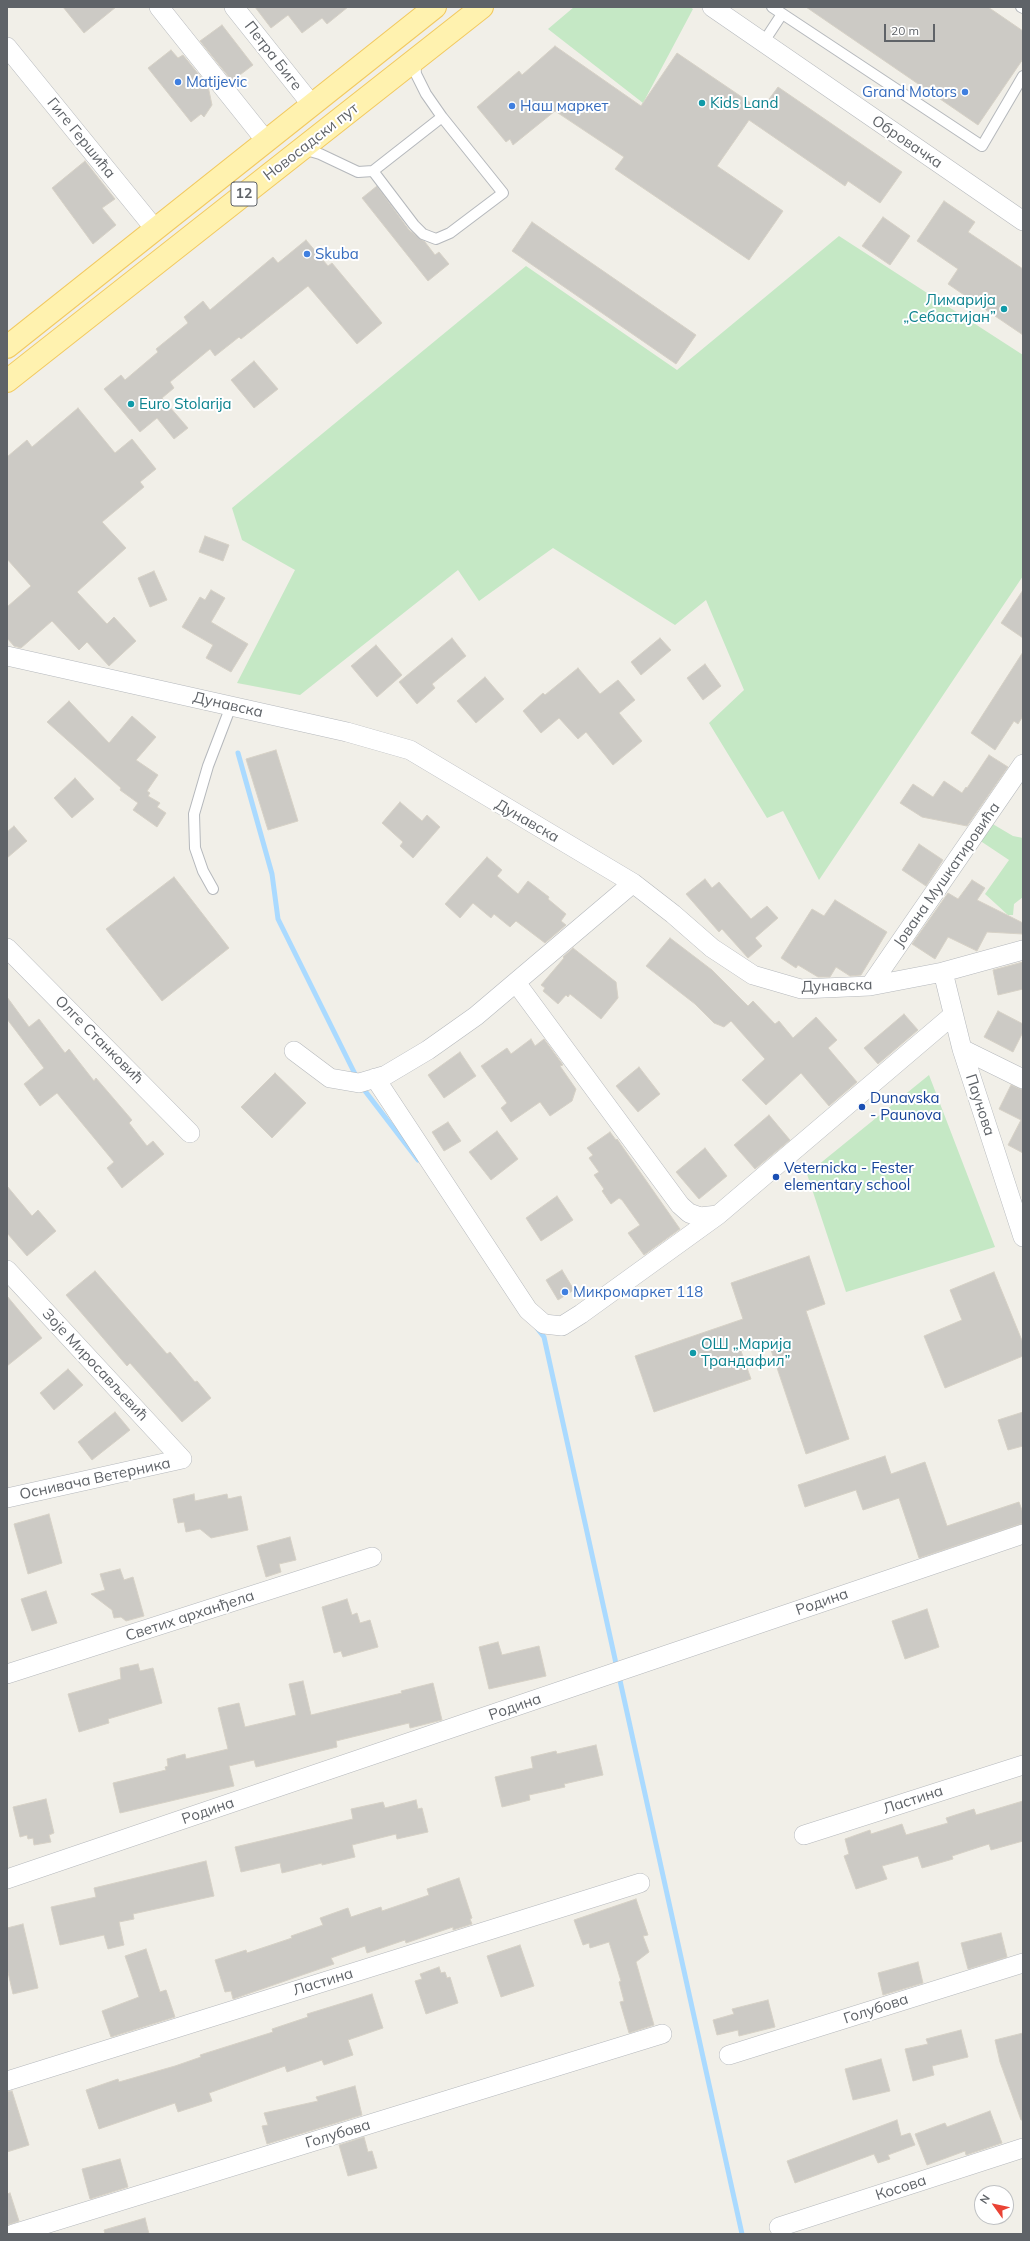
<!DOCTYPE html>
<html>
<head>
<meta charset="utf-8">
<style>
	body { margin:0 }
	#map { position:relative; width:1030px; height:2241px; overflow:hidden; background:#f1efe8; font-family:Mulish,sans-serif }
	canvas { display:block }
	.frame { position:absolute; inset:0; border:8px solid #5f6368; pointer-events:none }
	.north { position:absolute; left:974px; top:2185px; width:40px; height:40px; box-sizing:border-box; background:#fff; border:1px solid #bfc1c3; border-radius:50%; rotate:303deg; font-size:11px; font-weight:700; line-height:16px; text-align:center; color:#5f6368 }
	.north::after { content:''; display:block; margin:auto; width:14px; height:18px; background:#ea4335; clip-path:polygon(50% 0,100% 100%,50% 72%,0 100%) }
	.scale { position:absolute; left:884px; top:24px; width:51px; height:18px; box-sizing:border-box; border:2px solid #5f6368; border-top:0; padding-left:5px; font-size:12px; line-height:14px; white-space:nowrap; color:#5f6368; -webkit-text-stroke:3px #fff; paint-order:stroke }
</style>
</head>
<body>
<div id="map">
<canvas width="1030" height="2241"></canvas>
<div class="frame"></div>
<div class="north">N</div>
<div class="scale">20 m</div>
</div>
<script>
const g = document.querySelector('canvas').getContext('2d');
g.lineJoin = 'round';
function fill(path, color) { g.fillStyle = color; g.fill(path, 'evenodd'); }
const poly = rows => new Path2D(rows.map(r => 'M' + r).join(''));
function strokePath(path, color, width, dash) { g.strokeStyle = color; g.lineWidth = width; g.lineCap = dash ? 'butt' : 'round'; g.setLineDash(dash || []); g.stroke(path); }
function write(font, color, halo, rows, align = 'center') {
  g.font = font + ' Mulish,sans-serif'; g.lineWidth = 4; g.setLineDash([]); g.textBaseline = 'middle'; g.strokeStyle = halo; g.fillStyle = color; for (const [text, x, y, turn = 0] of rows) {
    g.save(); g.translate(x, y); g.rotate((+turn || 0) * Math.PI / 180); g.textAlign = isNaN(turn) ? turn : align; if (halo) g.strokeText(text, 0, 0); g.fillText(text, 0, 0); g.restore();
  }
}
fill(poly([
	[574,7,690,7,693,9,643,103,548,29],
	[839,236,1023,355,1023,576,819,880,783,811,767,818,709,723,744,690,706,600,675,625,553,548,479,601,458,570,300,695,237,683,295,570,242,540,232,508,526,266,677,370],
	[991,823,1013,836,1023,838,1023,897,1014,904,1013,915,1008,915,985,894,1009,860,979,840],
	[929,1075,995,1247,846,1292,807,1174]
]), '#c5e8c5');
strokePath(poly([
	[238,753,272,874,278,919,357,1078],
	[362,1087,418,1160],
	[537,1328,544,1337,617,1668],
	[619,1676,742,2234]
]), '#aadaff', 5);
const building = poly([
	[63,7,116,7,84,33,63,7],
	[255,7,348,7,327,24,322,18,302,33,288,15,271,28,255,7],
	[806,7,988,7,1023,31,1023,59,978,125,806,7],
	[222,25,253,65,232,81,200,41,222,25],
	[555,46,641,106,677,53,761,110,778,87,902,172,880,203,848,181,845,186,749,120,717,166,783,211,749,260,615,169,624,157,555,111,513,145,510,139,506,142,477,107,519,71,522,75,555,46],
	[171,50,178,58,183,55,208,86,212,105,204,117,201,114,191,122,148,68,171,50],
	[85,161,115,199,102,208,116,225,93,244,52,188,85,161],
	[377,186,409,230,425,242,435,255,439,252,449,264,428,281,362,198,377,186],
	[944,201,975,222,968,232,1023,269,1023,335,948,284,958,269,917,241,944,201],
	[883,217,910,236,890,265,862,246,883,217],
	[532,222,696,335,676,364,512,251,532,222],
	[306,240,328,266,332,263,382,323,357,344,308,286,241,339,239,337,215,356,210,349,170,382,174,388,162,398,188,428,174,439,157,418,140,432,104,389,121,375,125,380,158,352,156,349,188,323,184,317,203,301,210,310,273,257,278,263,306,240],
	[254,361,278,389,254,408,231,380,254,361],
	[78,408,115,453,132,439,156,469,140,482,144,487,102,522,126,548,77,592,107,624,114,617,136,641,109,666,87,642,79,650,52,621,21,648,14,646,7,638,7,607,31,586,7,559,7,457,27,440,32,447,78,408],
	[205,536,229,545,223,561,199,552,205,536],
	[154,571,167,600,150,607,138,578,154,571],
	[211,590,225,598,211,622,248,644,231,672,206,658,213,645,182,627,200,597,205,600,211,590],
	[1023,590,1023,638,1001,623,1023,590],
	[452,638,466,656,432,684,435,688,417,704,399,682,452,638],
	[660,638,671,650,641,675,631,662,660,638],
	[376,645,402,675,377,697,351,666,376,645],
	[1023,652,1023,716,1018,724,1014,721,995,750,971,733,1023,652],
	[705,664,721,686,703,700,687,678,705,664],
	[578,668,600,694,618,680,635,700,619,713,642,741,613,765,586,732,578,739,559,718,541,733,523,711,543,693,545,695,578,668],
	[485,677,504,699,476,723,457,701,485,677],
	[69,701,109,743,132,716,156,737,136,760,158,775,147,791,150,793,148,796,160,803,157,807,166,813,157,827,133,810,138,803,120,790,121,788,47,722,69,701],
	[276,750,298,821,268,830,246,759,276,750],
	[989,755,1008,767,967,826,922,817,900,803,913,784,933,797,944,781,962,793,966,787,967,788,989,755],
	[75,778,94,799,72,818,54,798,75,778],
	[400,802,422,821,427,815,440,827,413,858,400,846,403,842,382,823,400,802],
	[14,826,27,841,7,858,7,832,14,826],
	[919,844,943,860,926,886,902,870,919,844],
	[487,857,502,870,497,876,518,894,528,881,549,897,548,899,566,914,561,921,566,925,545,943,516,921,510,927,494,914,491,918,473,903,460,918,445,904,487,857],
	[174,877,229,948,162,1001,106,929,174,877],
	[705,879,712,888,719,882,751,919,767,906,778,918,755,938,762,946,748,958,722,929,719,932,686,894,705,879],
	[972,880,985,888,977,900,1023,923,1023,934,987,932,977,951,948,937,935,959,912,944,948,893,958,899,972,880],
	[835,900,887,932,861,975,850,976,836,967,830,977,818,977,798,965,796,968,781,958,812,909,824,916,835,900],
	[670,938,712,970,748,1006,753,1001,775,1024,779,1021,793,1038,816,1017,837,1040,828,1048,857,1082,829,1106,801,1073,766,1105,742,1080,765,1059,731,1021,724,1027,714,1023,695,1004,646,966,670,938],
	[573,948,616,982,618,998,601,1019,570,994,568,997,566,995,558,1004,543,991,545,988,541,985,564,958,563,957,573,948],
	[1023,962,1023,989,998,995,993,970,1023,962],
	[7,997,29,1027,39,1019,65,1053,69,1049,94,1081,96,1078,132,1120,129,1123,147,1146,153,1141,164,1154,122,1188,107,1168,114,1162,57,1093,40,1106,24,1084,44,1068,7,1019,7,997],
	[998,1011,1023,1024,1023,1032,1013,1052,984,1037,998,1011],
	[904,1014,918,1030,878,1064,864,1048,904,1014],
	[531,1039,535,1046,544,1039,563,1065,560,1066,576,1089,572,1101,550,1116,540,1102,511,1122,501,1108,507,1103,481,1066,507,1048,511,1054,531,1039],
	[460,1052,476,1076,444,1098,428,1075,460,1052],
	[639,1067,660,1094,638,1112,616,1086,639,1067],
	[275,1073,306,1103,272,1138,241,1107,275,1073],
	[1011,1085,1023,1090,1023,1153,1008,1145,1021,1120,999,1109,1011,1085],
	[769,1115,790,1140,755,1169,734,1145,769,1115],
	[448,1122,461,1141,444,1151,432,1132,448,1122],
	[497,1131,518,1159,491,1180,469,1152,497,1131],
	[610,1132,616,1140,617,1139,680,1229,644,1255,628,1233,640,1225,622,1200,619,1198,611,1204,602,1191,604,1189,594,1175,599,1172,589,1158,593,1155,587,1148,610,1132],
	[705,1148,727,1176,699,1199,676,1172,705,1148],
	[7,1186,32,1216,38,1210,56,1231,27,1256,7,1233,7,1186],
	[557,1196,573,1220,541,1241,526,1218,557,1196],
	[809,1256,825,1304,806,1311,849,1439,806,1454,768,1341,741,1351,751,1379,654,1412,635,1356,743,1319,731,1283,809,1256],
	[562,1270,574,1290,558,1300,546,1280,562,1270],
	[95,1271,167,1354,170,1352,195,1382,197,1381,211,1398,182,1422,130,1363,127,1366,66,1295,95,1271],
	[994,1272,1023,1343,1023,1356,945,1388,924,1336,962,1320,950,1290,994,1272],
	[7,1296,42,1338,7,1366,7,1296],
	[68,1369,83,1385,54,1410,40,1393,68,1369],
	[115,1412,130,1430,92,1460,78,1442,115,1412],
	[1023,1412,1023,1446,1008,1450,998,1420,1023,1412],
	[885,1456,891,1474,925,1462,947,1526,1019,1502,1023,1513,1023,1523,919,1558,899,1498,863,1510,856,1490,805,1507,798,1485,885,1456],
	[194,1494,195,1501,227,1494,228,1499,241,1496,248,1530,211,1538,200,1529,186,1532,184,1522,178,1523,173,1499,194,1494],
	[49,1514,62,1563,28,1574,14,1524,49,1514],
	[290,1537,296,1560,279,1564,281,1572,266,1577,257,1546,290,1537],
	[120,1569,124,1580,133,1577,144,1616,126,1621,121,1617,114,1618,112,1610,91,1594,105,1590,100,1574,120,1569],
	[46,1591,57,1623,32,1631,21,1599,46,1591],
	[347,1599,352,1615,357,1613,360,1623,370,1620,378,1647,343,1657,341,1651,334,1653,322,1607,347,1599],
	[927,1609,939,1647,905,1659,892,1621,927,1609],
	[498,1642,502,1655,539,1646,546,1676,489,1689,479,1647,498,1642],
	[138,1664,140,1671,153,1668,162,1703,108,1719,109,1723,79,1732,68,1694,121,1679,120,1668,138,1664],
	[303,1681,311,1715,402,1693,401,1691,433,1683,442,1720,410,1728,409,1723,336,1741,337,1747,256,1767,254,1760,229,1766,234,1786,120,1813,113,1783,166,1770,165,1767,168,1766,167,1759,185,1754,186,1759,228,1749,218,1708,239,1703,245,1727,296,1715,289,1684,303,1681],
	[596,1745,603,1775,564,1784,565,1787,529,1795,530,1800,502,1807,495,1777,533,1768,531,1757,556,1751,557,1754,596,1745],
	[46,1799,54,1833,49,1835,51,1842,34,1845,33,1838,28,1839,27,1835,20,1837,13,1807,46,1799],
	[416,1800,418,1809,422,1808,428,1832,397,1839,396,1834,352,1845,355,1857,322,1865,322,1863,282,1873,280,1863,241,1872,235,1847,353,1819,351,1809,383,1802,385,1808,416,1800],
	[1023,1801,1023,1841,991,1850,989,1844,952,1856,953,1859,922,1868,918,1856,882,1866,887,1879,856,1889,844,1856,849,1854,845,1839,870,1830,871,1834,902,1824,906,1835,948,1823,946,1818,974,1809,976,1815,1023,1801],
	[206,1861,214,1896,133,1914,134,1919,119,1922,124,1945,108,1949,104,1935,60,1945,51,1907,96,1897,94,1888,206,1861],
	[459,1878,472,1918,470,1919,472,1924,453,1930,453,1927,406,1943,405,1940,367,1953,365,1946,331,1958,334,1964,233,1999,231,1991,225,1992,215,1960,246,1950,247,1953,292,1938,291,1936,323,1925,320,1918,348,1908,351,1917,381,1907,382,1911,429,1895,427,1889,459,1878],
	[636,1899,648,1935,643,1936,649,1952,636,1962,654,2025,629,2033,620,2002,624,2001,619,1982,621,1981,609,1942,590,1948,589,1943,583,1945,574,1920,636,1899],
	[23,1924,38,1988,13,1994,7,1968,7,1928,23,1924],
	[1001,1933,1007,1957,968,1969,961,1943,1001,1933],
	[520,1945,534,1986,501,1997,487,1956,520,1945],
	[146,1949,160,1992,166,1990,175,2017,111,2037,102,2011,139,1997,125,1956,146,1949],
	[918,1962,923,1983,883,1995,878,1973,918,1962],
	[439,1967,441,1973,445,1972,447,1978,450,1977,458,2003,426,2014,415,1981,422,1979,420,1974,439,1967],
	[372,1994,383,2028,348,2040,353,2055,324,2065,322,2060,287,2072,285,2066,209,2093,212,2101,178,2112,175,2103,99,2129,86,2090,118,2079,119,2082,175,2066,201,2057,200,2055,273,2032,272,2029,308,2017,307,2014,372,1994],
	[768,2000,775,2027,739,2036,738,2030,717,2035,713,2020,734,2014,732,2009,768,2000],
	[961,2030,968,2057,932,2066,934,2075,913,2081,905,2049,928,2044,926,2039,961,2030],
	[1023,2033,1023,2120,1021,2120,1000,2062,995,2040,1023,2033],
	[881,2059,890,2091,853,2100,845,2069,881,2059],
	[355,2086,362,2115,267,2144,262,2126,268,2125,264,2113,318,2101,316,2097,355,2086],
	[12,2091,29,2145,7,2152,7,2092,12,2091],
	[990,2111,1002,2143,966,2155,965,2151,927,2165,915,2134,945,2123,947,2127,990,2111],
	[897,2120,901,2136,910,2133,915,2145,888,2155,890,2159,878,2163,874,2154,795,2183,787,2161,897,2120],
	[364,2137,368,2152,372,2151,377,2168,348,2176,339,2145,364,2137],
	[120,2159,128,2187,90,2199,82,2169,120,2159],
	[10,2193,19,2221,7,2225,7,2194,10,2193],
	[145,2218,149,2234,105,2234,104,2230,145,2218]
]);
fill(building, '#cccac5');
strokePath(building, '#d6d1c6', 1);
const lane = poly([
	[772,7,982,146,1023,76],
	[1021,7,1023,8],
	[763,43,782,14],
	[303,149,320,154,358,172,373,171,442,117,426,94,416,74,415,61],
	[373,171,414,225,423,234,436,239,450,233,503,193,442,117],
	[213,889,203,871,195,848,194,814,208,766,231,706]
]);
const street = poly([
	[159,7,266,141],
	[234,7,312,105],
	[712,7,1023,221],
	[7,47,155,229],
	[7,656,347,732,410,750,633,883,673,914,712,948,753,975,801,989,870,986,943,972,1023,950],
	[7,948,190,1133],
	[943,972,962,1049,1023,1237],
	[517,984,680,1205,689,1213,700,1217,718,1215,953,1015],
	[870,986,1023,764],
	[962,1049,1023,1079],
	[294,1051,330,1078,359,1083,386,1075,428,1050,476,1016,633,883],
	[375,1078,528,1310,544,1324,562,1326,581,1314,718,1215],
	[7,1270,182,1459],
	[7,1498,182,1459],
	[7,1674,372,1557],
	[804,1835,1023,1765],
	[7,1879,1023,1534],
	[729,2055,1023,1963],
	[7,2081,640,1883],
	[779,2227,1023,2148],
	[13,2234,662,2034]
]);
const primary = poly([
	[7,347,435,7],
	[7,381,482,7]
]);
strokePath(lane, '#b5b8bc', 12);
strokePath(street, '#b5b8bc', 20);
strokePath(primary, '#f2c960', 24);
strokePath(lane, '#fff', 10);
strokePath(street, '#fff', 19);
strokePath(primary, '#fff2af', 22);
for (const [x, y, r, color] of [
	[178,82,4,"#3f7fe0"],
	[965,92,4,"#3f7fe0"],
	[702,103,4,"#0f9aa8"],
	[512,106,4,"#3f7fe0"],
	[307,254,4,"#3f7fe0"],
	[1004,309,4,"#0f9aa8"],
	[131,404,4,"#0f9aa8"],
	[862,1107,4,"#1a4fb4"],
	[776,1177,4,"#1a4fb4"],
	[565,1292,4,"#3f7fe0"],
	[693,1353,4,"#0f9aa8"]
]) { const dot = new Path2D(); dot.arc(x, y, r, 0, 2 * Math.PI); g.fillStyle = color; g.fill(dot); strokePath(dot, '#fff', 1.5); }
for (const [x, y, w] of [
	[244,194,26]
]) { const box = new Path2D(); box.roundRect(x - w / 2, y - 12, w, 24, 3); g.fillStyle = '#fff'; g.fill(box); strokePath(box, '#5f6368', 1); }
write('bold 14px', '#5f6368', null, [
	["12",244,194]
]);
write('15px', '#5f6368', '#fff', [
	["Петра Биге",273,56,52],
	["Гиге Гершића",81,138,51],
	["Новосадски пут",311,142,-38],
	["Обровачка",907,142,34],
	["Дунавска",228,705,13],
	["Дунавска",527,821,30],
	["Јована Мушкатировића",947,875,-55],
	["Дунавска",837,986,-2],
	["Олге Станковић",99,1040,45],
	["Паунова",980,1105,72],
	["Зоје Миросављевић",95,1365,47],
	["Оснивача Ветерника",95,1479,-12],
	["Родина",822,1602,-19],
	["Светих арханђела",190,1616,-18],
	["Родина",515,1707,-19],
	["Ластина",913,1800,-18],
	["Родина",208,1811,-19],
	["Ластина",323,1982,-17],
	["Голубова",876,2009,-18],
	["Голубова",338,2134,-17],
	["Косова",901,2188,-18]
]);
write('15px', '#366cbe', '#fff', [
	["Matijevic",186,82],
	["Grand Motors",957,92,"right"],
	["Наш маркет",520,106],
	["Skuba",315,254],
	["Микромаркет 118",573,1292]
], 'left');
write('15px', '#0d838f', '#fff', [
	["Kids Land",710,103],
	["Лимарија",996,300,"right"],
	["„Себастијан”",996,317,"right"],
	["Euro Stolarija",139,404],
	["ОШ „Марија",701,1344],
	["Трандафил”",701,1361]
], 'left');
write('15px', '#164399', '#fff', [
	["Dunavska",870,1098],
	["- Paunova",870,1115],
	["Veternicka - Fester",784,1168],
	["elementary school",784,1185]
], 'left');
</script>
</body>
</html>
